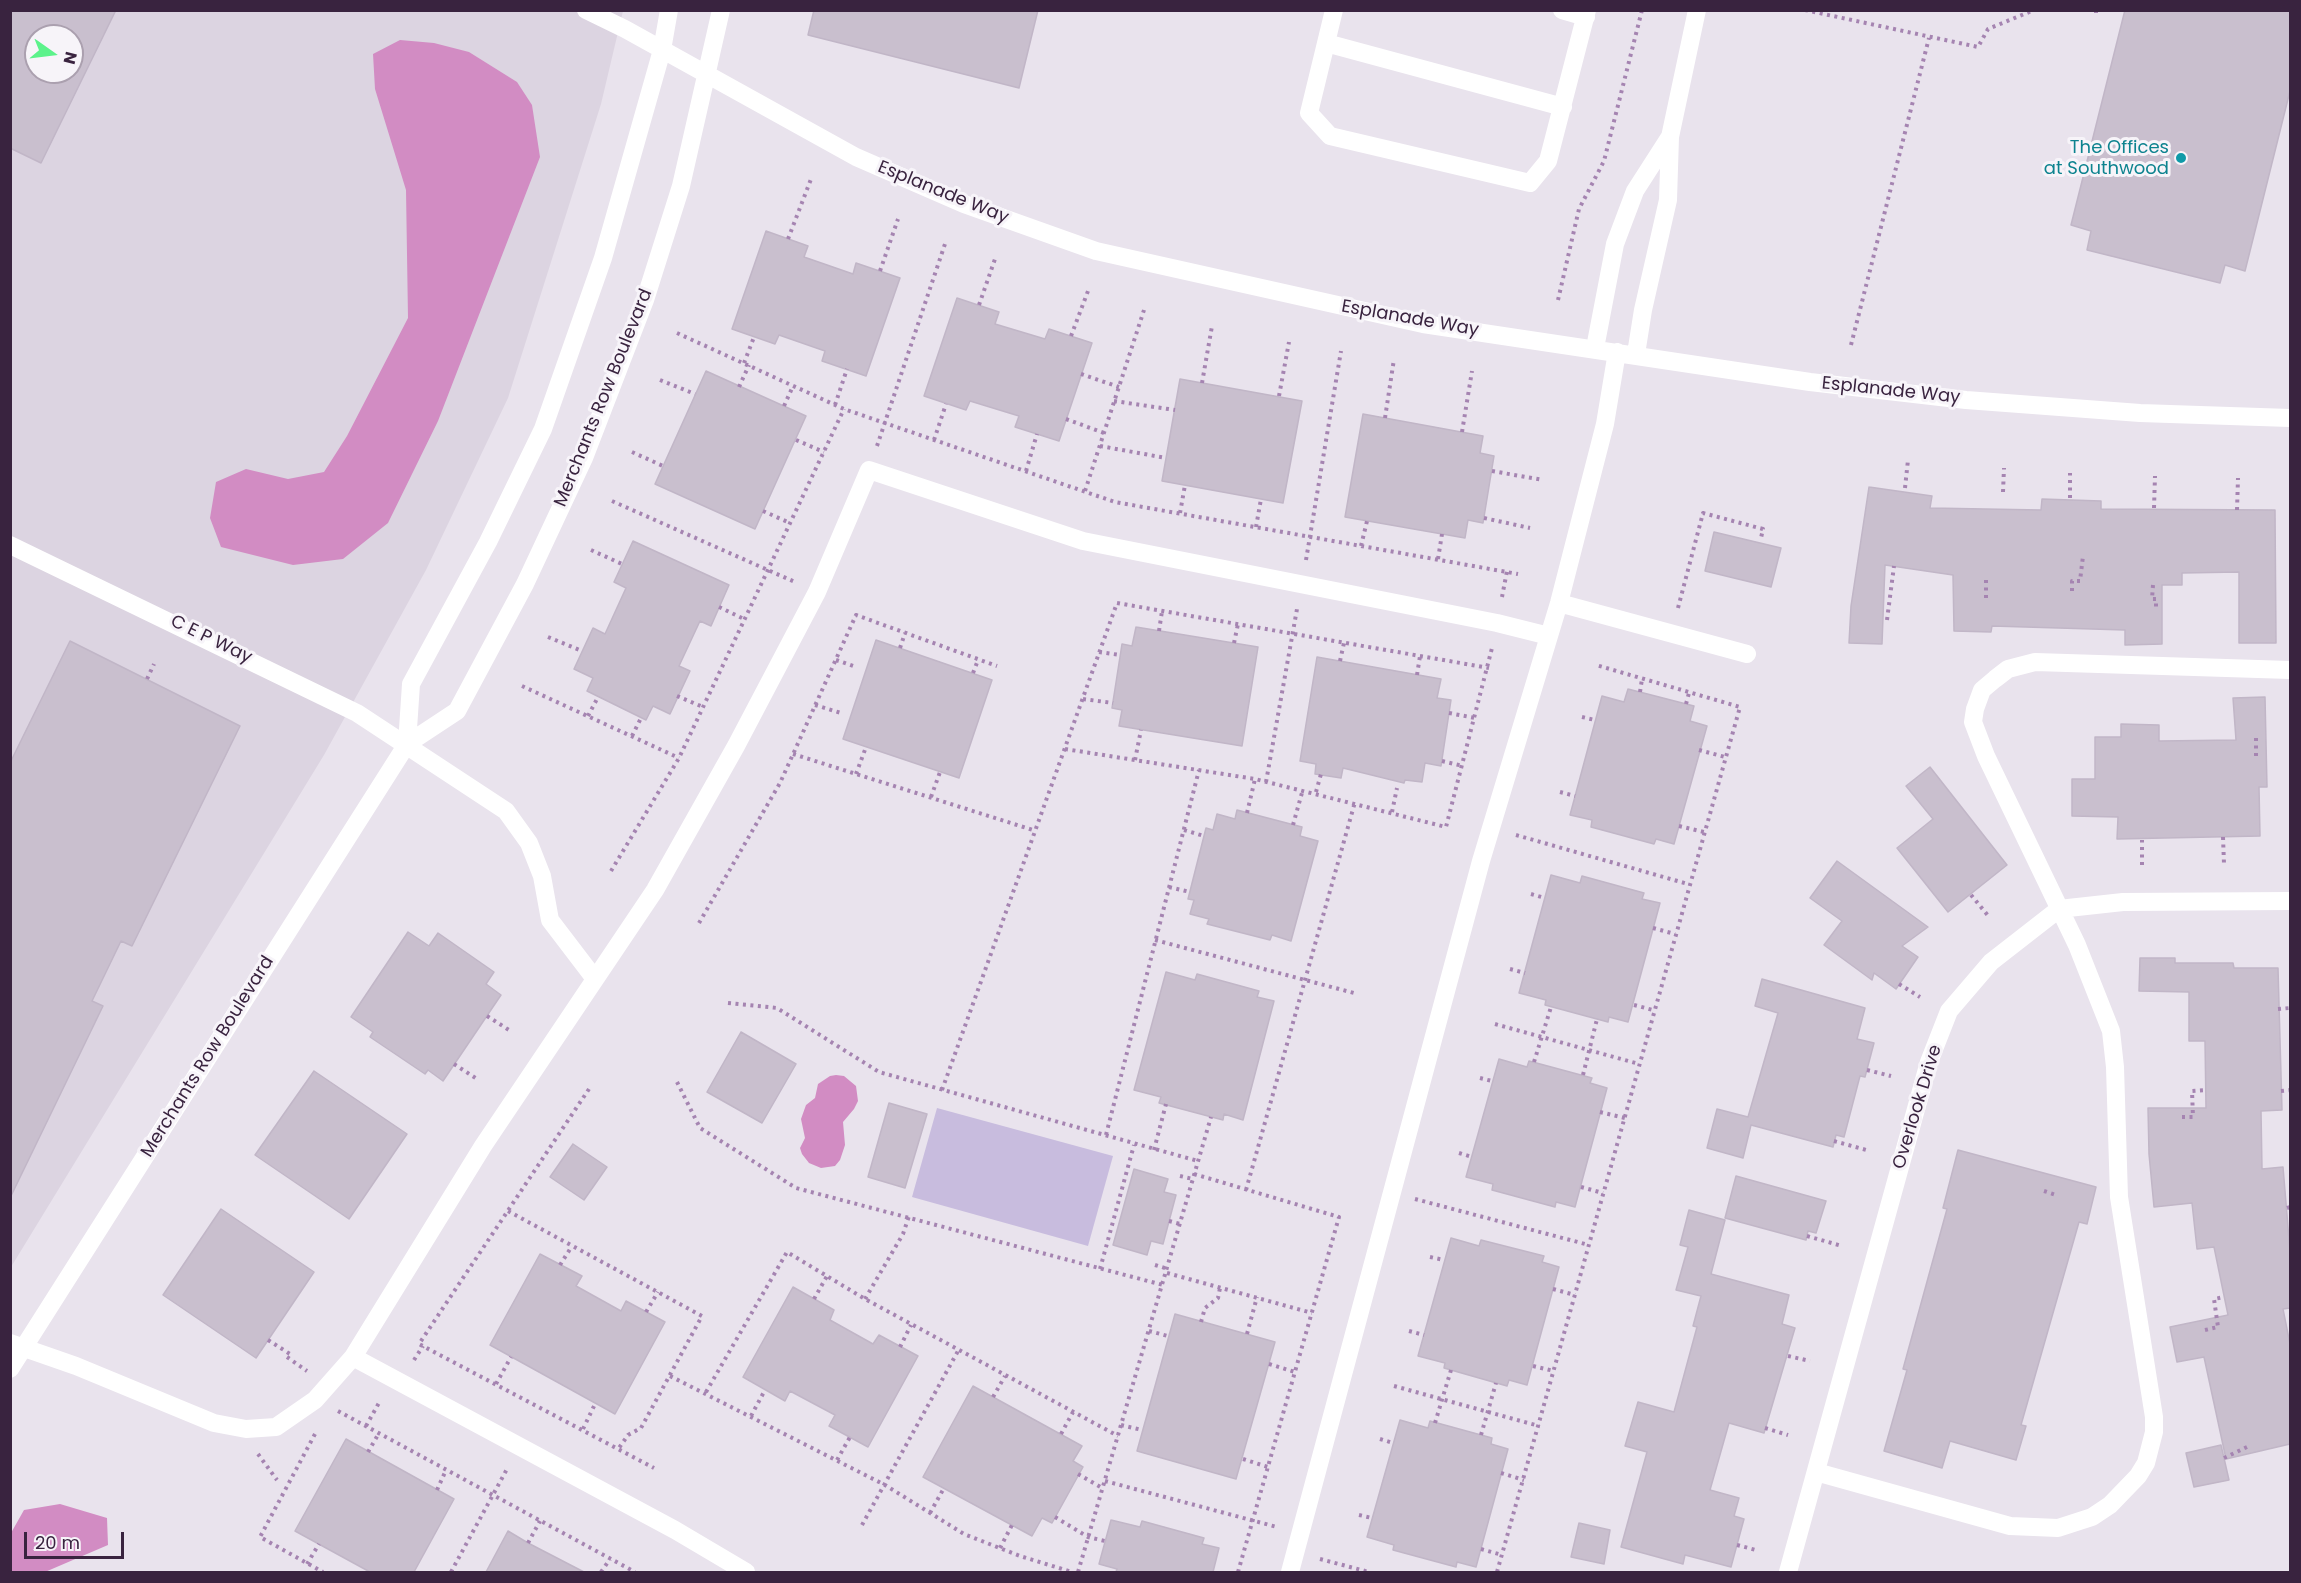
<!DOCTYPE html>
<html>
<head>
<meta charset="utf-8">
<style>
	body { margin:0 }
	#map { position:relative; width:2301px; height:1583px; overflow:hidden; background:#e9e3ed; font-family:Poppins,sans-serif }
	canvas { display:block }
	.frame { position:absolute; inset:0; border:12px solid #39233f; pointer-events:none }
	.north { position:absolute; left:24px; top:24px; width:60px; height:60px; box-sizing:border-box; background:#f7f4f9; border:2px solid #aba0af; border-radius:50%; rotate:104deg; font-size:16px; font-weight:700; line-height:24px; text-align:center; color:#39233f }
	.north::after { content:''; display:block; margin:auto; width:21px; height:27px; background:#5cf28b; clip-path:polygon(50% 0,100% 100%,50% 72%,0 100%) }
	.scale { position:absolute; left:24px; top:1532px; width:100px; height:27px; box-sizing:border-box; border:3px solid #39233f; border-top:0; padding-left:8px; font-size:18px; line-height:21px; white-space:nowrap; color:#39233f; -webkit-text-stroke:4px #f7f4f9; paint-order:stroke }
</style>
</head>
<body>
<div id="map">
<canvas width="2301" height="1583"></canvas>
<div class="frame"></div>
<div class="north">N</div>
<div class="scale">20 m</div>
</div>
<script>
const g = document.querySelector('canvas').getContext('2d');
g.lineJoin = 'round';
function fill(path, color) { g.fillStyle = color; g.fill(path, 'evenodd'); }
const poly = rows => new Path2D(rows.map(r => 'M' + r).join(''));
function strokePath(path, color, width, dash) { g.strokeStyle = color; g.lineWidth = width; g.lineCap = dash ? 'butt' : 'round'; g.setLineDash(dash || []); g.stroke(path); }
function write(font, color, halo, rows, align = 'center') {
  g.font = font + ' Poppins,sans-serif'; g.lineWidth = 6; g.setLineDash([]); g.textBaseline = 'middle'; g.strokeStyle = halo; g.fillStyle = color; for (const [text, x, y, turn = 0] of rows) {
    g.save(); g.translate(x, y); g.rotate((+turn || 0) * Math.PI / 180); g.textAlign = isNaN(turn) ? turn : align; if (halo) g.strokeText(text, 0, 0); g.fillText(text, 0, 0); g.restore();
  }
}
fill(poly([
	[11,11,623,11,601,104,508,398,426,570,324,755,11,1267],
	[36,36,72,36,72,72,36,72]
]), '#dcd4e1');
fill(poly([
	[937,1108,1113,1156,1088,1246,912,1197]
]), '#c8bcde');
fill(poly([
	[400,40,434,43,469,52,517,82,532,105,540,157,438,421,388,523,343,559,293,565,221,547,210,518,216,482,246,469,288,479,324,472,347,436,408,318,406,190,375,89,373,54],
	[836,1075,844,1076,856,1086,858,1101,854,1109,843,1122,845,1145,840,1160,835,1166,821,1168,809,1163,802,1154,800,1148,805,1138,801,1119,806,1105,815,1098,818,1084,830,1076],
	[60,1504,107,1518,108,1545,45,1572,11,1572,11,1533,24,1510]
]), '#d28cc3');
const building = poly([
	[10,10,116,10,41,163,10,148,10,10],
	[36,36,72,36,72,72,36,72,36,36],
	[814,10,1038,10,1019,88,808,35,814,10],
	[2125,10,2290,10,2290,91,2245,271,2225,265,2220,283,2087,250,2091,231,2071,225,2125,10],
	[766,231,808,246,804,257,853,274,856,263,900,278,866,376,822,361,825,351,779,335,775,344,732,329,766,231],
	[957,298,999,312,995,324,1045,339,1049,329,1092,343,1059,441,1015,427,1019,416,970,401,966,410,924,396,957,298],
	[706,371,806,416,755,529,655,484,706,371],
	[1180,379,1302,401,1283,503,1162,481,1180,379],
	[1363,414,1483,436,1480,453,1494,456,1483,523,1468,520,1465,538,1345,517,1363,414],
	[1869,487,1932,496,1930,508,2041,510,2042,499,2101,501,2101,509,2275,510,2276,643,2239,643,2239,572,2182,573,2182,585,2162,585,2162,644,2125,645,2125,630,1992,626,1991,632,1954,631,1953,575,1885,565,1882,644,1849,643,1851,606,1869,487],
	[1714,532,1781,548,1771,587,1705,571,1714,532],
	[633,541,729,585,711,626,700,621,679,666,690,671,670,714,653,706,646,720,587,691,593,678,574,669,593,628,605,634,626,588,614,582,633,541],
	[1136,627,1258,647,1242,746,1119,726,1122,710,1112,708,1122,644,1132,646,1136,627],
	[876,640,992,680,959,778,843,739,876,640],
	[70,641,240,726,132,946,121,941,92,1001,103,1006,10,1198,10,763,70,641],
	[1317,657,1441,679,1437,698,1451,700,1441,766,1425,763,1422,782,1405,780,1404,783,1343,768,1341,778,1315,774,1316,764,1300,761,1317,657],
	[1628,689,1694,706,1690,721,1707,726,1674,844,1656,839,1654,844,1591,827,1592,820,1570,815,1602,696,1624,702,1628,689],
	[2265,697,2267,787,2259,787,2260,836,2117,839,2118,817,2072,816,2072,779,2095,779,2095,737,2121,737,2121,724,2159,725,2159,741,2236,740,2233,698,2265,697],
	[1930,767,2007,865,1948,912,1897,848,1933,819,1906,786,1930,767],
	[1237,810,1302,827,1300,836,1318,841,1291,941,1272,935,1270,940,1207,924,1209,919,1190,914,1194,900,1188,899,1206,828,1213,830,1217,814,1235,819,1237,810],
	[1837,861,1928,927,1902,946,1918,957,1896,989,1874,973,1872,980,1824,945,1842,921,1810,898,1837,861],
	[1551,875,1580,883,1582,876,1644,893,1642,899,1660,903,1628,1022,1609,1017,1608,1022,1545,1005,1546,1000,1519,993,1551,875],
	[408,932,429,946,438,933,494,972,486,984,501,995,443,1081,428,1070,425,1074,370,1037,373,1032,351,1017,408,932],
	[2140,958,2175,958,2175,963,2233,963,2234,968,2278,968,2282,1110,2261,1111,2262,1169,2283,1167,2290,1251,2290,1308,2283,1309,2290,1344,2290,1444,2226,1459,2204,1357,2177,1362,2170,1327,2228,1315,2214,1247,2197,1249,2192,1203,2154,1207,2149,1154,2148,1108,2206,1108,2205,1041,2189,1041,2189,992,2139,991,2140,958],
	[1166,972,1195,980,1197,974,1259,991,1257,997,1274,1001,1243,1120,1224,1114,1223,1120,1159,1103,1161,1097,1134,1090,1166,972],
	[1762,979,1865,1008,1857,1039,1874,1043,1865,1077,1860,1076,1844,1137,1836,1135,1833,1147,1751,1125,1743,1158,1707,1148,1717,1109,1748,1117,1778,1013,1755,1006,1762,979],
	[741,1032,796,1064,762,1123,707,1092,741,1032],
	[1499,1059,1527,1067,1529,1061,1592,1078,1590,1083,1607,1088,1575,1207,1556,1202,1555,1207,1492,1190,1493,1184,1466,1177,1499,1059],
	[314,1071,407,1134,349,1219,255,1155,314,1071],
	[889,1103,927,1114,905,1188,868,1177,889,1103],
	[573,1144,607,1167,584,1200,550,1177,573,1144],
	[1958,1150,2096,1187,2087,1224,2079,1222,2021,1425,2026,1426,2016,1460,1950,1441,1942,1468,1884,1451,1907,1370,1903,1369,1947,1209,1943,1208,1958,1150],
	[1134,1169,1168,1179,1164,1192,1176,1195,1163,1244,1151,1241,1147,1255,1113,1245,1134,1169],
	[1736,1176,1826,1201,1816,1233,1808,1231,1806,1240,1725,1218,1736,1176],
	[221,1209,314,1272,256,1358,163,1295,221,1209],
	[1689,1210,1725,1220,1711,1274,1789,1295,1782,1324,1795,1328,1764,1433,1729,1423,1710,1490,1739,1498,1734,1516,1744,1519,1731,1567,1685,1555,1683,1564,1621,1547,1647,1452,1625,1446,1638,1402,1674,1412,1697,1327,1693,1326,1701,1296,1676,1290,1688,1247,1680,1245,1689,1210],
	[1451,1238,1479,1246,1481,1240,1544,1256,1542,1262,1559,1267,1527,1385,1509,1380,1507,1386,1444,1368,1445,1363,1418,1356,1451,1238],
	[540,1254,582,1276,576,1286,621,1311,626,1301,665,1322,615,1414,490,1345,540,1254],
	[793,1287,834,1310,830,1320,873,1344,879,1335,918,1356,868,1447,829,1426,835,1415,790,1391,785,1401,743,1377,793,1287],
	[1175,1314,1275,1342,1236,1479,1137,1451,1175,1314],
	[973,1386,1082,1446,1073,1461,1083,1467,1052,1523,1042,1518,1032,1536,923,1477,973,1386],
	[1400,1420,1428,1428,1430,1421,1492,1438,1491,1444,1508,1449,1476,1567,1457,1562,1456,1567,1393,1550,1394,1545,1367,1537,1400,1420],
	[346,1439,454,1499,414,1572,370,1572,295,1531,346,1439],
	[2221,1445,2229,1480,2194,1487,2186,1453,2221,1445],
	[1111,1520,1140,1527,1142,1521,1204,1538,1202,1544,1219,1548,1213,1572,1116,1572,1117,1569,1099,1564,1111,1520],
	[1579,1523,1610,1530,1604,1564,1571,1557,1579,1523],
	[508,1531,528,1543,584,1572,486,1572,508,1531]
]);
fill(building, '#c9bfce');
strokePath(building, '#c1b6c7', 1.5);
strokePath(poly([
	[1805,10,1978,47,1988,29,2034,10],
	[2096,13,2096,10],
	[788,239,811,179],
	[880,271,898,219],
	[1558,300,1579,209,1604,161,1642,10],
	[979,305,995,259],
	[677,333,844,409,1115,502,1518,574],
	[1071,336,1088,291],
	[1851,345,1929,38],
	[744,363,754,337],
	[1081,374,1119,387],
	[660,380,695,394],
	[1202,383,1212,326],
	[739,387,749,365],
	[1279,396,1289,342],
	[1114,401,1175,410],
	[835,405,847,369],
	[784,406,793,386],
	[1385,418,1394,359],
	[1066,419,1104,433],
	[1462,432,1472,371],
	[796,440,824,452],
	[934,440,946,404],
	[877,446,946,241],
	[1100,446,1166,458],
	[632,452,663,466],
	[1026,471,1037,434],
	[1492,471,1543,480],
	[1905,488,1908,460],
	[1085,491,1144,310],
	[2003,492,2004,468],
	[2070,498,2070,473],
	[612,501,795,582],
	[2154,508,2155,476],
	[2237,510,2238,478],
	[763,511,790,523],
	[1180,513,1185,485],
	[1484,518,1530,528],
	[1256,527,1261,499],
	[1361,546,1367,521],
	[591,550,622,564],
	[1438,559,1442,534],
	[1306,560,1341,351],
	[1986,580,1986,598],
	[2153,585,2152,599,2156,599,2156,607],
	[2072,591,2072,581,2080,581,2083,556],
	[1502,597,1507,571],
	[719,607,744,619],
	[1678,608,1703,513,1763,529,1761,538],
	[1887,620,1894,566],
	[1159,631,1162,611],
	[548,637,582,651],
	[1234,643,1238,624],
	[900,648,905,633],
	[1099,652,1120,655],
	[836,660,856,667],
	[1340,661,1344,643],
	[973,673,978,660],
	[1417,675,1420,656],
	[147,679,154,664],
	[522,686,679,758],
	[1640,692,1642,679],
	[677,696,703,707],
	[1083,699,1113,703],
	[1686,704,1689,693],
	[815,705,841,713],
	[1449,713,1475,718],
	[588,716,598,697],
	[1582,717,1595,720],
	[632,736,641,718],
	[1065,749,1255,779,1446,827,1492,648],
	[1699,750,1725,757],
	[793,754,1036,831],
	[2256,756,2256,735],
	[1135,760,1141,730],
	[1442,761,1463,766],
	[856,774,866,747],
	[1266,782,1297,609],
	[1316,792,1321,774],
	[1560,792,1575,796],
	[931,797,940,772],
	[1392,812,1397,788],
	[1247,813,1255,779],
	[1293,825,1303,789],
	[1679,826,1704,832],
	[1184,830,1204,836],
	[1516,835,1688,884],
	[2223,837,2224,864],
	[2142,865,2142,840],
	[611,871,679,758,844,409],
	[1169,887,1190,892],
	[1531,894,1545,898],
	[1971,895,1990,918],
	[699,923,780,783,856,615,997,666],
	[1653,928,1675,934],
	[1155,940,1354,993],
	[1510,969,1525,973],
	[1899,984,1920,997],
	[728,1003,777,1008,879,1072,1198,1161],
	[1634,1005,1653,1010],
	[2278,1009,2290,1008],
	[487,1016,509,1030],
	[1495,1024,1639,1064],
	[1534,1062,1551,1007],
	[454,1064,477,1079],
	[1867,1070,1891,1076],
	[1583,1075,1597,1019],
	[1480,1078,1492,1081],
	[677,1082,700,1128,796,1188,1163,1285],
	[589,1089,419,1344,654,1468],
	[942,1090,1117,603,1489,668],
	[2281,1091,2290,1090],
	[1600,1112,1625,1118],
	[2182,1117,2193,1117,2192,1091,2206,1090],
	[1106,1135,1199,770],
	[1834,1141,1870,1151],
	[1154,1150,1166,1104],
	[1459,1153,1472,1157],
	[1194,1174,1339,1217,1238,1572],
	[1180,1176,1193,1179],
	[1581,1187,1603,1193],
	[1246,1190,1355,802],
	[2044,1191,2056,1195],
	[1415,1199,1589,1245],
	[2287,1208,2290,1207],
	[508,1211,702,1316,641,1428,628,1435,619,1448],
	[1169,1221,1180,1224],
	[1807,1236,1842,1246],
	[1430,1257,1444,1260],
	[560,1265,572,1246],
	[1155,1265,1168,1269],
	[1100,1269,1134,1145],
	[1167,1273,1312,1313],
	[1553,1289,1575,1295],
	[814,1299,827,1276],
	[865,1299,903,1234,909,1216],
	[646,1312,658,1292],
	[1201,1322,1205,1308,1218,1298,1220,1288],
	[2205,1330,2218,1327,2214,1299,2224,1297],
	[1149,1331,1168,1336],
	[1409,1331,1424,1335],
	[1247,1334,1257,1297],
	[268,1340,290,1354],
	[900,1347,911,1325],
	[1788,1356,1810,1361],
	[287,1357,307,1371],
	[414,1360,423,1346],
	[1269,1364,1295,1372],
	[1533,1366,1554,1371],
	[670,1376,885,1485,964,1534,1020,1556,1072,1572],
	[496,1384,511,1357],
	[1394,1386,1539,1426],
	[706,1392,787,1252,865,1299,1118,1436],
	[993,1397,1005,1376],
	[338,1411,635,1572],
	[751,1416,765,1390],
	[1435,1423,1451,1370],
	[1121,1425,1142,1430],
	[366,1426,380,1401],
	[1765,1428,1788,1435],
	[583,1429,595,1404],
	[315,1434,260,1537,323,1572],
	[1061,1434,1073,1412],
	[1481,1435,1496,1383],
	[1380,1439,1393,1443],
	[368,1452,379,1433],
	[258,1454,277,1480],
	[2224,1458,2249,1446],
	[1243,1459,1268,1467],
	[837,1460,850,1437],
	[1501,1473,1524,1480],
	[1078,1474,1102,1488],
	[1105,1481,1277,1527],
	[437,1490,446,1470],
	[930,1513,944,1488],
	[1359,1515,1372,1518],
	[1055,1517,1088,1537,1105,1541],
	[862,1525,958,1351],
	[528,1543,540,1521],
	[1737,1545,1756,1550],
	[1000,1548,1012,1525],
	[1481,1549,1502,1555],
	[1320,1559,1369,1572],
	[307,1564,319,1544],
	[451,1572,507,1469],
	[601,1572,610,1559],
	[1078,1572,1211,1117],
	[1497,1572,1740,707,1596,665]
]), '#a584b1', 4, [3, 4.5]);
strokePath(poly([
	[586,10,625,29,856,157,964,204,1096,251,1423,324,1810,382,1966,400,2140,413,2290,418],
	[1334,10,1309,113,1330,136,1530,183,1548,161,1587,10],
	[1562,10,1586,17],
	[1326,43,1563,107],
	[1595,348,1615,244,1635,191,1669,138],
	[1636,354,1643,310,1668,200,1670,137,1697,10],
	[10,545,357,713,506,811,529,843,542,876,550,920,595,979],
	[1559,603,1747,654],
	[407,744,411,684,488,542,543,429,603,258,662,50,669,10],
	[10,1343,76,1366,214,1423,246,1429,276,1427,315,1400,353,1357,483,1146,655,890,736,746,817,592,869,470,1083,541,1497,623,1549,636],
	[353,1357,675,1530,746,1572],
	[10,1369,407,744,457,711,525,584,584,458,645,300,681,186,721,10],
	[1816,1472,2010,1526,2058,1528,2092,1517,2110,1505,2138,1476,2146,1463,2154,1432,2154,1417,2119,1197,2115,1067,2111,1031,2077,945,1986,756,1973,722,1975,709,1982,690,1995,679,2008,669,2035,662,2290,670],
	[1290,1572,1481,861,1559,603,1605,424,1617,352],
	[1788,1572,1929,1062,1949,1011,1991,962,2059,909,2123,902,2290,901]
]), '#fff', 18);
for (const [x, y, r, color] of [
	[2181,158,6,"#0f9aa8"]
]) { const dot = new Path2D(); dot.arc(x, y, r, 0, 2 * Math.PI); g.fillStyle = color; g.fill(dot); strokePath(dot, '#f7f4f9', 2); }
write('18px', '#0d838f', '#f7f4f9', [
	["The Offices",2169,148],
	["at Southwood",2169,169]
], 'right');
write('18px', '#39233f', '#f7f4f9', [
	["Esplanade Way",943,193,22],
	["Esplanade Way",1410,319,10],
	["Esplanade Way",1891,391,6],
	["Merchants Row Boulevard",604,398,-68],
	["C E P Way",211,640,26],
	["Merchants Row Boulevard",208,1057,-58],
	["Overlook Drive",1918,1107,-73]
]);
</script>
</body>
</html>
